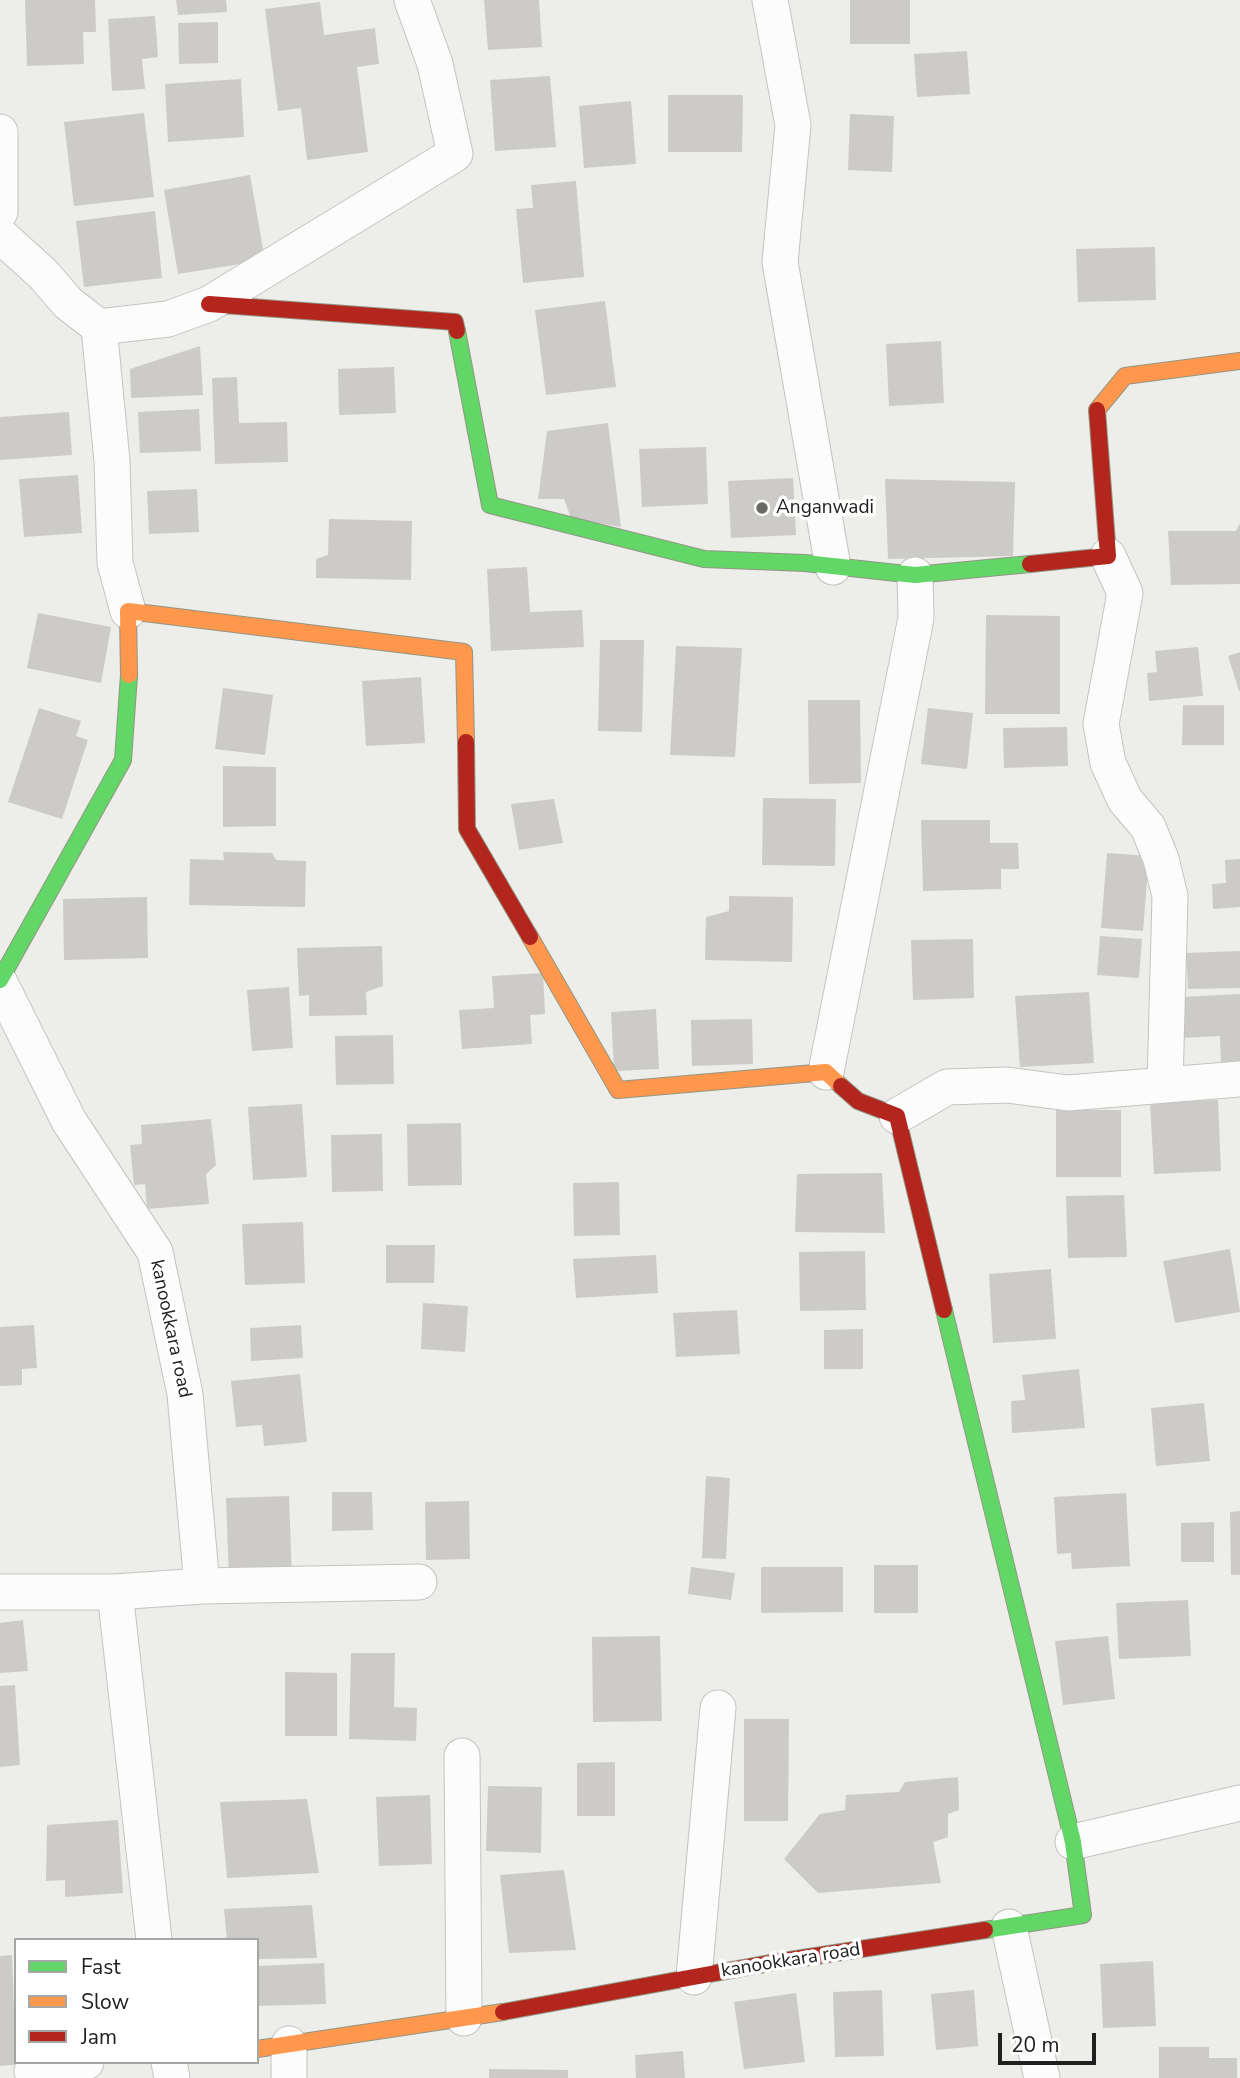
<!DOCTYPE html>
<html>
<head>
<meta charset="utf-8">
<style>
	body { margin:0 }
	#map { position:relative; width:1240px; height:2078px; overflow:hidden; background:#edede9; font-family:"Nunito Sans",sans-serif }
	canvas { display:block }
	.legend { position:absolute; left:14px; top:1938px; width:245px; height:126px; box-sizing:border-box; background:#fff; border:2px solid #a6a6a6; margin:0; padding:9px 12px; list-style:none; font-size:21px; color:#202020 }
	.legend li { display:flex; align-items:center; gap:14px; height:35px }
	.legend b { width:35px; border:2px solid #a6a6a6 }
	.scale { position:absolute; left:998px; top:2033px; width:98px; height:32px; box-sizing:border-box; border:4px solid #202020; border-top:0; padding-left:9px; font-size:21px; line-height:24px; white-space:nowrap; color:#202020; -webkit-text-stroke:5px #fff; paint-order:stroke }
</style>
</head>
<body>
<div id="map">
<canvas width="1240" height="2078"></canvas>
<ul class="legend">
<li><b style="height:9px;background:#63d668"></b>Fast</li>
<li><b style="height:9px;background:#ff974d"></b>Slow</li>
<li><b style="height:9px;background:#b3261e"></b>Jam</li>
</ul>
<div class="scale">20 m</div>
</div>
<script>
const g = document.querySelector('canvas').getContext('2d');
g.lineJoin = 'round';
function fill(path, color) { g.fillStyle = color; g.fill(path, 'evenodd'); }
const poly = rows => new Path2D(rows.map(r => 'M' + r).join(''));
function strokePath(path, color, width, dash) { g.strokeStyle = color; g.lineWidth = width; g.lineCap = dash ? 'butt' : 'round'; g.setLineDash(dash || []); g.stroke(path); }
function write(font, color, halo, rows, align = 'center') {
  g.font = font + ' "Nunito Sans",sans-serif'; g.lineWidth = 7; g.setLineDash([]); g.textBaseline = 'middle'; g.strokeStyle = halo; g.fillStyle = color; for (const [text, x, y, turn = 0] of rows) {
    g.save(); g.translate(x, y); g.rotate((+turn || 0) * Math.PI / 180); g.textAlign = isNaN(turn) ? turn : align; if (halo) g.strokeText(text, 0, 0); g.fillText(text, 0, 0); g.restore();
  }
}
fill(poly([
	[25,0,95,0,96,32,83,32,84,64,27,66],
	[176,0,226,0,227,12,178,15],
	[484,0,539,0,542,47,488,50],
	[850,0,910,0,910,44,850,44],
	[320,2,324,35,375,28,379,64,357,67,368,152,307,160,301,108,278,111,265,9],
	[155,16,158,57,142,59,145,89,112,91,108,19],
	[218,22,218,63,179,64,178,23],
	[967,51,970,94,917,97,914,54],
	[550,76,556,147,495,151,490,80],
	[241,79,244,137,168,142,165,84],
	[668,95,743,95,742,152,668,152],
	[631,101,636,164,584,168,579,106],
	[144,113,154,197,74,206,64,122],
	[850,114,894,116,892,172,848,170],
	[250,175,265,260,178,274,164,190],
	[576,181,584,277,523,283,516,209,533,208,531,185],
	[155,211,162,278,84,287,76,221],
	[1155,247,1156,300,1078,302,1076,249],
	[605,301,616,387,546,395,535,310],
	[941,341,944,403,889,406,886,344],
	[200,346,203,395,131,398,130,369],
	[394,367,396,413,339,415,338,369],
	[237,377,239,423,287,422,288,462,215,464,212,378],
	[199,409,201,451,140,453,138,412],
	[69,412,72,455,0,460,0,417],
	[608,423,621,527,571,518,564,499,538,499,547,431],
	[706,447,708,504,642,507,639,449],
	[78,475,82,533,24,537,19,479],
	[793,478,796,535,731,538,728,481],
	[885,479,1015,482,1013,556,888,559],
	[197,489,199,532,149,534,147,491],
	[329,519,412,521,411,580,316,578,316,559,328,555],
	[1240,523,1240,584,1171,585,1168,531,1236,531],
	[527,567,530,612,582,610,584,647,491,651,487,569],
	[38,613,111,627,101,683,27,668],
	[986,615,1060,616,1060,714,985,714],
	[600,640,644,640,642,732,598,731],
	[676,646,742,648,735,757,670,755],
	[1198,647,1203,696,1149,701,1147,673,1157,672,1155,651],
	[1240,652,1240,691,1239,691,1228,656],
	[421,677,425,743,366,746,362,681],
	[223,688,273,695,265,755,215,749],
	[808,700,860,700,861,783,809,784],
	[1183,705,1224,705,1224,745,1182,745],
	[39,708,81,721,76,736,88,740,62,819,8,802],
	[928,708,973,713,967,769,921,764],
	[1067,727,1068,766,1004,768,1003,728],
	[223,766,276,767,276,826,223,827],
	[763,798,836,799,835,866,762,865],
	[554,799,563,843,519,850,511,804],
	[921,820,990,820,990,843,1018,843,1019,869,1001,869,1001,889,923,891],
	[223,852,272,853,276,860,306,861,305,907,189,905,190,859,224,860],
	[1107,853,1149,856,1143,931,1101,928],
	[1240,859,1240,907,1213,909,1212,884,1226,883,1225,860],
	[729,896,793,897,792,962,705,960,706,917,729,911],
	[147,897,148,958,64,960,63,899],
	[1100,936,1142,939,1139,978,1097,975],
	[973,939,974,998,913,1000,911,940],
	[382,946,383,986,366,992,367,1015,309,1016,309,995,299,996,297,948],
	[1240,951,1240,988,1188,989,1186,953],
	[543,973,545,1014,530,1015,532,1044,462,1049,459,1010,494,1008,492,976],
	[289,987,293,1048,252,1051,247,990],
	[1089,992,1094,1063,1020,1067,1015,996],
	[1240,994,1240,1066,1221,1067,1220,1036,1182,1038,1181,997],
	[656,1009,659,1069,614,1071,611,1012],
	[752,1019,753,1064,692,1066,691,1020],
	[393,1035,394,1084,336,1085,335,1036],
	[1218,1100,1221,1171,1154,1174,1150,1103],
	[302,1104,307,1177,253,1180,248,1107],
	[1056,1110,1121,1110,1121,1177,1056,1177],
	[211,1119,216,1165,206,1174,209,1204,147,1209,145,1184,134,1185,130,1145,142,1144,141,1125],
	[461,1123,462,1185,408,1186,407,1124],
	[382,1134,383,1191,332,1192,331,1135],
	[882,1173,885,1233,795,1232,797,1174],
	[619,1182,620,1235,574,1236,573,1183],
	[1124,1195,1127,1257,1068,1258,1066,1196],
	[303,1222,305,1283,245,1285,242,1224],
	[386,1245,435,1245,434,1283,386,1283],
	[1230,1249,1240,1312,1175,1323,1163,1261],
	[865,1251,866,1310,800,1311,799,1252],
	[656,1255,658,1293,576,1298,573,1259],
	[1051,1269,1056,1339,993,1343,989,1274],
	[423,1303,468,1306,465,1352,421,1349],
	[737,1310,740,1354,676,1357,673,1313],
	[34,1325,37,1368,22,1369,22,1385,0,1386,0,1327],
	[301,1325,303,1358,251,1361,250,1328],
	[863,1329,863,1369,824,1369,824,1330],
	[1079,1369,1085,1428,1012,1433,1011,1401,1025,1400,1022,1375],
	[300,1374,307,1442,264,1446,262,1425,236,1427,231,1381],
	[1204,1403,1210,1461,1156,1466,1151,1408],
	[706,1476,730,1478,726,1559,702,1558],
	[332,1492,372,1492,373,1530,332,1531],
	[1126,1493,1130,1566,1072,1569,1071,1553,1057,1554,1054,1497],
	[289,1496,292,1579,229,1581,226,1498],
	[469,1501,470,1559,426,1560,425,1502],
	[1240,1511,1240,1575,1231,1575,1230,1512],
	[1214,1522,1214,1562,1181,1562,1181,1523],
	[874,1565,918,1565,918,1613,874,1613],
	[691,1567,735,1573,731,1600,688,1594],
	[761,1567,843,1567,843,1612,761,1613],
	[1188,1600,1191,1656,1119,1659,1116,1603],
	[23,1620,28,1671,0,1673,0,1623],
	[660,1636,662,1721,593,1722,592,1637],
	[1108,1636,1115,1699,1063,1705,1055,1641],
	[351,1653,395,1653,394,1707,417,1708,416,1741,349,1739],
	[285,1672,337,1673,337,1736,285,1736],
	[15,1685,20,1765,0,1767,0,1686],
	[744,1719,789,1719,788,1821,744,1821],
	[615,1762,615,1816,577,1816,577,1763],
	[958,1777,959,1810,948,1814,948,1837,933,1842,941,1883,818,1893,784,1859,820,1814,845,1810,846,1795,899,1792,905,1782],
	[488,1786,542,1787,541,1853,486,1851],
	[430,1795,432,1864,379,1866,376,1797],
	[307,1799,319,1873,227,1878,220,1802],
	[118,1820,123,1893,65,1897,65,1880,46,1881,47,1825],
	[564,1870,576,1950,509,1953,500,1875],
	[312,1905,317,1958,257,1959,257,1940,227,1940,224,1909],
	[12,1955,16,2062,23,2064,0,2066,0,1956],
	[1153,1961,1156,2026,1103,2028,1100,1964],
	[324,1963,326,2004,257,2006,257,1966],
	[882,1990,884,2056,835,2057,833,1992],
	[974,1990,978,2046,936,2050,931,1994],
	[796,1993,805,2062,744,2069,734,2002],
	[1159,2047,1209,2047,1209,2058,1237,2058,1237,2078,1159,2078],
	[683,2051,685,2078,636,2078,635,2055],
	[489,2069,568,2070,568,2078,489,2078]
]), '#cccbc8');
const street = poly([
	[770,0,793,125,780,262,833,567],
	[0,132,0,212],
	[0,235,43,274,68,303,99,327,168,319,209,304,455,154,435,64,412,0],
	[99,327,112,461,115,563,128,611],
	[1108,556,1125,593,1101,724,1108,763,1125,800,1148,827,1161,859,1170,896,1165,1085],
	[0,983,69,1121,155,1252,185,1394,202,1586,115,1592],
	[826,1072,916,618,915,575],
	[897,1116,947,1087,1007,1085,1068,1093,1240,1079],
	[202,1586,419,1582],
	[0,1592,115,1592,154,1940],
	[462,1756,464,2018],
	[1073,1842,1240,1803],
	[1009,1927,1042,2078],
	[694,1977,718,1708],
	[289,2044,289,2078],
	[169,2062,172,2078],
	[32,2071,86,2062]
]);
const fast = poly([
	[457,331,490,505,704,559,805,563,915,575,1030,564],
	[0,980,123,760,129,675],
	[944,1310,1073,1842,1083,1915,985,1930]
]);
const slow = poly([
	[1097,410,1125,376,1240,361],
	[129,675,128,611,464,652,466,742],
	[530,937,618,1090,826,1072,841,1086],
	[257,2049,503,2012]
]);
const jam = poly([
	[209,304,455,322,457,331],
	[1030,564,1108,556,1097,410],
	[466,742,467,829,530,937],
	[841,1086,858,1101,897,1116,944,1310],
	[503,2012,770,1963,985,1930]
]);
strokePath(street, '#c3c3c1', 37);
strokePath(fast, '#919683', 18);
strokePath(slow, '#919683', 18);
strokePath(jam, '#919683', 18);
strokePath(street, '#fcfcfc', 35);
strokePath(fast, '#63d668', 16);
strokePath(slow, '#ff974d', 16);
strokePath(jam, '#b3261e', 16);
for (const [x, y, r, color] of [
	[762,508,7,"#686866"]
]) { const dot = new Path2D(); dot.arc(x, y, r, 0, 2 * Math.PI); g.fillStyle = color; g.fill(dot); strokePath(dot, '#fff', 2.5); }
write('19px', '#202020', '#fff', [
	["Anganwadi",776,508]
], 'left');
write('19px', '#202020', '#fff', [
	["kanookkara road",170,1329,78],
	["kanookkara road",791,1961,-9]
]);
</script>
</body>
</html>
